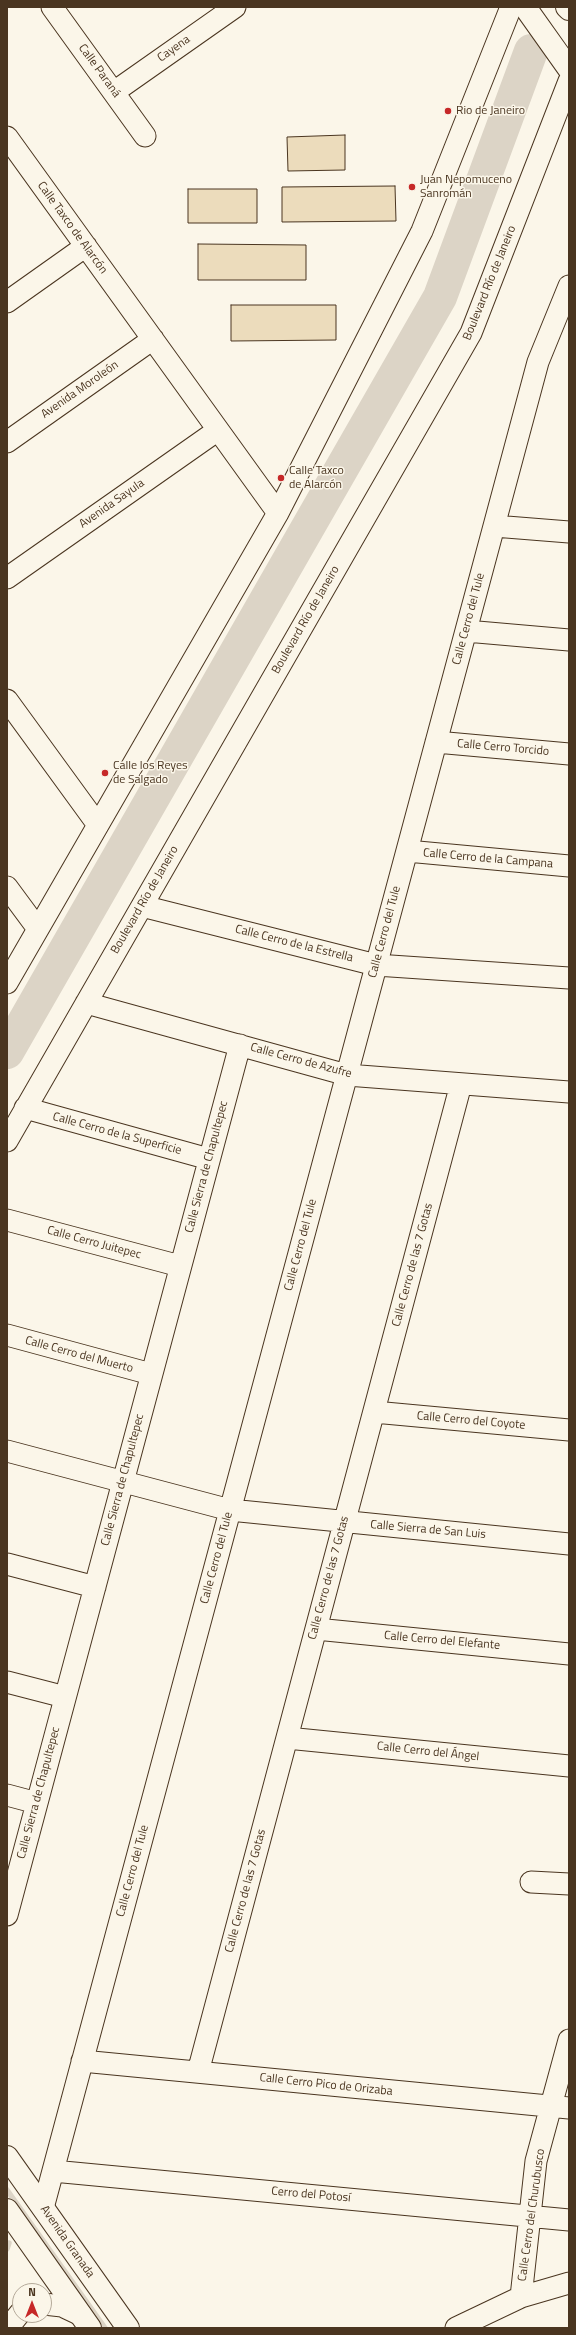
<!DOCTYPE html>
<html>
<head>
<meta charset="utf-8">
<style>
	body { margin:0 }
	#map { position:relative; width:576px; height:2335px; overflow:hidden; background:#fbf6e9; font-family:"Titillium Web",sans-serif }
	canvas { display:block }
	.frame { position:absolute; inset:0; border:8px solid #4a3520; pointer-events:none }
	.north { position:absolute; left:12px; top:2283px; width:40px; height:40px; box-sizing:border-box; background:#fbf6e9; border:1px solid #b4a999; border-radius:50%; rotate:0deg; font-size:11px; font-weight:700; line-height:16px; text-align:center; color:#4a3520 }
	.north::after { content:''; display:block; margin:auto; width:14px; height:18px; background:#c62828; clip-path:polygon(50% 0,100% 100%,50% 72%,0 100%) }
</style>
</head>
<body>
<div id="map">
<canvas width="576" height="2335"></canvas>
<div class="frame"></div>
<div class="north">N</div>
</div>
<script>
const g = document.querySelector('canvas').getContext('2d');
g.lineJoin = 'round';
const poly = rows => new Path2D(rows.map(r => 'M' + r).join(''));
function strokePath(path, color, width, dash) { g.strokeStyle = color; g.lineWidth = width; g.lineCap = dash ? 'butt' : 'round'; g.setLineDash(dash || []); g.stroke(path); }
function fill(path, color) { g.fillStyle = color; g.fill(path, 'evenodd'); }
function write(font, color, halo, rows, align = 'center') {
  g.font = font + ' "Titillium Web",sans-serif'; g.lineWidth = 3; g.setLineDash([]); g.textBaseline = 'middle'; g.strokeStyle = halo; g.fillStyle = color; for (const [text, x, y, turn = 0] of rows) {
    g.save(); g.translate(x, y); g.rotate((+turn || 0) * Math.PI / 180); g.textAlign = isNaN(turn) ? turn : align; if (halo) g.strokeText(text, 0, 0); g.fillText(text, 0, 0); g.restore();
  }
}
strokePath(poly([
	[7,2190,105,2328],
	[7,2249,9,2243]
]), '#dcd4c6', 5.5);
strokePath(poly([
	[7,1052,440,297,531,51]
]), '#dcd4c6', 34);
const building = poly([
	[345,135,345,170,288,171,287,137,345,135],
	[395,186,396,221,282,222,282,187,395,186],
	[188,189,257,189,257,223,188,223,188,189],
	[198,244,306,245,306,280,198,280,198,244],
	[231,305,336,305,336,340,231,341,231,305]
]);
fill(building, '#ecdcbc');
strokePath(building, '#4a3520', 1);
const minor = poly([
	[52,7,145,136],
	[114,92,235,7],
	[7,137,278,513],
	[7,302,86,246],
	[7,442,153,339],
	[494,526,569,532],
	[7,578,218,430],
	[466,631,569,640],
	[7,700,98,825],
	[436,742,569,754],
	[407,851,569,866],
	[7,887,38,929],
	[142,906,376,965,569,978],
	[7,983,278,513,422,231,511,7],
	[86,1003,347,1075,569,1092],
	[25,1108,209,1159],
	[7,1141,471,333,569,81],
	[7,1220,180,1266],
	[7,1335,151,1374],
	[374,1412,569,1430],
	[7,1451,230,1510,569,1544],
	[7,1564,95,1587],
	[316,1629,569,1654],
	[7,1682,65,1697],
	[287,1738,569,1766],
	[7,1795,37,1803],
	[531,1882,569,1884],
	[7,1915,240,1045],
	[82,2061,569,2108],
	[198,2072,461,1084],
	[53,2171,569,2220],
	[43,2208,538,362,569,286],
	[521,2297,536,2161,569,2040],
	[44,2304,62,2306,81,2315],
	[8,2328,20,2313],
	[456,2328,521,2297,569,2283]
]);
const major = poly([
	[525,7,569,69],
	[567,7,569,9],
	[7,2157,128,2328],
	[7,2210,90,2328]
]);
strokePath(minor, '#4a3520', 23);
strokePath(major, '#4a3520', 24);
strokePath(minor, '#fbf6e9', 21);
strokePath(major, '#fbf6e9', 22);
for (const [x, y, r, color] of [
	[448,111,4,"#c62828"],
	[412,187,4,"#c62828"],
	[281,478,4,"#c62828"],
	[105,773,4,"#c62828"]
]) { const dot = new Path2D(); dot.arc(x, y, r, 0, 2 * Math.PI); g.fillStyle = color; g.fill(dot); strokePath(dot, '#fbf6e9', 1.5); }
write('12px', '#4a3520', '#fbf6e9', [
	["Cayena",174,49,-35],
	["Calle Paraná",99,71,54],
	["Calle Taxco de Alarcón",72,228,54],
	["Boulevard Río de Janeiro",490,283,-68],
	["Avenida Moroleón",80,390,-35],
	["Avenida Sayula",112,504,-35],
	["Calle Cerro del Tule",469,619,-75],
	["Boulevard Río de Janeiro",306,620,-60],
	["Calle Cerro Torcido",503,748,5],
	["Calle Cerro de la Campana",488,859,5],
	["Boulevard Río de Janeiro",145,900,-60],
	["Calle Cerro del Tule",385,932,-75],
	["Calle Cerro de la Estrella",294,944,14],
	["Calle Cerro de Azufre",301,1061,15],
	["Calle Cerro de la Superficie",117,1134,15],
	["Calle Sierra de Chapultepec",207,1167,-75],
	["Calle Cerro Juitepec",94,1243,15],
	["Calle Cerro del Tule",301,1245,-75],
	["Calle Cerro de las 7 Gotas",413,1265,-75],
	["Calle Cerro del Muerto",79,1355,15],
	["Calle Cerro del Coyote",471,1421,5],
	["Calle Sierra de Chapultepec",123,1480,-75],
	["Calle Sierra de San Luis",428,1530,5],
	["Calle Cerro del Tule",217,1558,-75],
	["Calle Cerro de las 7 Gotas",329,1578,-75],
	["Calle Cerro del Elefante",442,1641,5],
	["Calle Cerro del Ángel",428,1752,6],
	["Calle Sierra de Chapultepec",39,1793,-75],
	["Calle Cerro del Tule",133,1871,-75],
	["Calle Cerro de las 7 Gotas",246,1891,-75],
	["Calle Cerro Pico de Orizaba",326,2085,6],
	["Cerro del Potosí",311,2195,5],
	["Calle Cerro del Churubusco",532,2215,-82],
	["Avenida Granada",67,2242,55]
]);
write('12px', '#4a3520', '#fbf6e9', [
	["Rio de Janeiro",456,111],
	["Juan Nepomuceno",420,180],
	["Sanromán",420,194],
	["Calle Taxco",289,471],
	["de Alarcón",289,485],
	["Calle los Reyes",113,766],
	["de Salgado",113,780]
], 'left');
</script>
</body>
</html>
